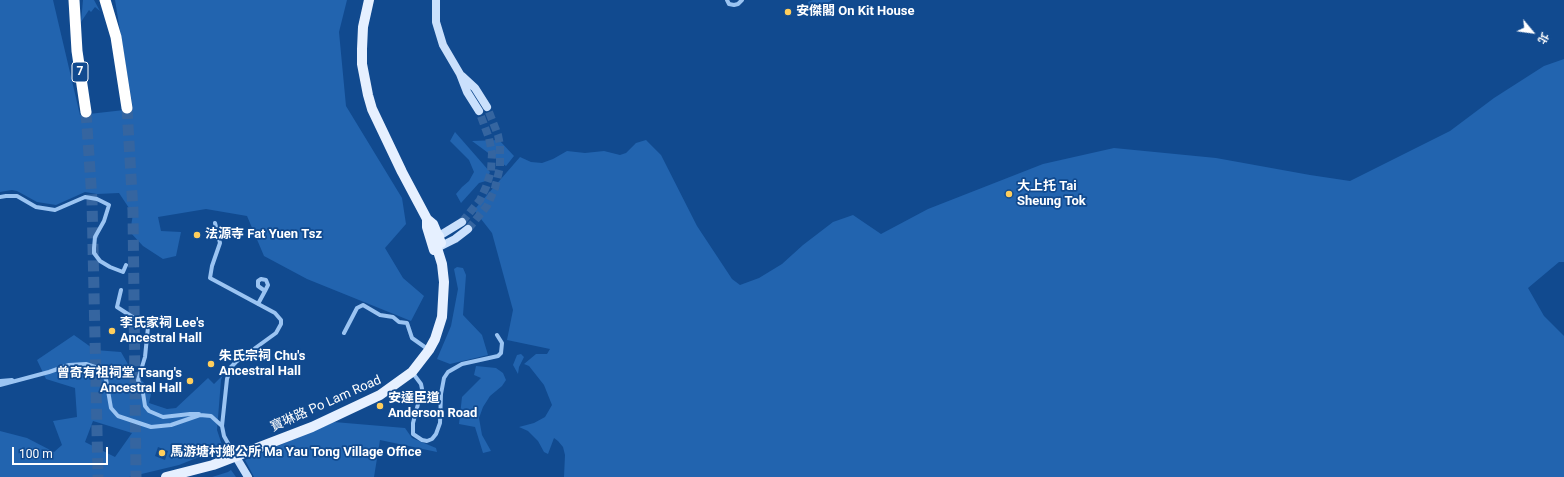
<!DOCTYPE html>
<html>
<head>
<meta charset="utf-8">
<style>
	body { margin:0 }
	#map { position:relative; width:1564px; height:477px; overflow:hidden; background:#114a8f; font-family:Roboto,"Noto Sans TC",sans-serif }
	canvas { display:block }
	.north { position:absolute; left:1512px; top:12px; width:40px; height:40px; -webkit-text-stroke:3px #114a8f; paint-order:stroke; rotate:119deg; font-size:11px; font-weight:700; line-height:16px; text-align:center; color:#fff }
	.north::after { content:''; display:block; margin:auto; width:14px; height:18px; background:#fff; clip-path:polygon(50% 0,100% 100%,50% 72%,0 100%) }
	.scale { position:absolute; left:12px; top:447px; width:96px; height:18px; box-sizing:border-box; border:2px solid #fff; border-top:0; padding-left:5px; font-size:12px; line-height:14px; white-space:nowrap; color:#fff; -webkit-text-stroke:3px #114a8f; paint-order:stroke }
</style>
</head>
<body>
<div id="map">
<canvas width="1564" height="477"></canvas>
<div class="north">北</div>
<div class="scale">100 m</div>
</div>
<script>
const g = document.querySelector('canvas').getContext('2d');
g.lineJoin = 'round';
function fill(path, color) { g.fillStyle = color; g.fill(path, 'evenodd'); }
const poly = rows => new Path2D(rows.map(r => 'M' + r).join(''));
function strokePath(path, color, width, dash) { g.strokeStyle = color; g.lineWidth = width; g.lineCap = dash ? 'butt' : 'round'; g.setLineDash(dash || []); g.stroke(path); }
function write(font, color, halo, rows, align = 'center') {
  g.font = font + ' Roboto,"Noto Sans TC",sans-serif'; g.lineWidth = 3.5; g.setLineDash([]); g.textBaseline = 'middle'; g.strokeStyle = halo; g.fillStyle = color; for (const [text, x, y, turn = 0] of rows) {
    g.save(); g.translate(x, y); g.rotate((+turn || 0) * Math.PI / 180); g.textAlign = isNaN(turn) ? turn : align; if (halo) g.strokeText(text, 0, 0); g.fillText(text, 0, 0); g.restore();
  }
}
fill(poly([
	[0,0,53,0,80,115,133,109,115,0,347,0,339,32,346,106,402,198,406,224,385,248,403,278,424,296,411,321,307,279,264,256,247,216,206,209,158,217,161,231,181,232,176,256,163,259,143,246,130,232,133,214,119,193,97,194,85,192,56,205,37,202,17,191,12,190,0,192],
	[83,0,94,0,100,11,95,7,91,12,89,10,81,22],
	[813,0,832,0,810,15,806,7,809,6,808,2],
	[1564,59,1564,262,1559,262,1528,288,1544,316,1564,336,1564,477,564,477,565,455,563,447,558,441,554,438,548,454,544,452,538,441,528,431,519,427,534,423,545,417,552,405,544,385,529,366,524,364,536,354,547,354,550,349,507,340,513,310,492,233,474,210,520,157,531,162,542,163,553,159,567,151,585,153,604,151,620,155,626,153,636,143,646,140,661,155,697,226,732,279,740,285,759,278,782,264,803,245,833,222,853,215,881,234,928,209,1043,164,1114,148,1216,158,1310,175,1350,181,1450,131,1494,98,1544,66],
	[455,132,490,172,486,181,479,183,461,203,456,194,462,187,469,181,474,172,469,160,450,141],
	[499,140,514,156,506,166,472,141],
	[457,267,463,268,466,275,463,315,482,335,488,355,450,364,437,359,451,326,458,289,454,269],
	[74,335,95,350,121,352,133,373,152,390,149,403,167,409,176,408,208,378,214,384,223,375,221,380,217,430,224,451,209,453,179,465,129,477,0,477,0,431,27,438,54,452,62,445,53,421,77,417,75,388,46,379,37,360],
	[93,421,132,433,115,457,85,442],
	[158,447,168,451,165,460,155,456],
	[521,354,524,357,519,367,518,374,513,365,517,355],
	[476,366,496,368,503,373,506,380,502,386,490,396,483,407,479,418,482,435,491,451,483,453,475,427,459,424,462,397,481,378,474,375],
	[334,422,405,428,412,438,436,448,437,452,380,440,374,477,254,477,245,460],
	[231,470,236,477,212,477,228,472]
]), '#2264af');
strokePath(poly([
	[462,222,480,200,486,187,491,171,492,153,489,138,479,111],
	[468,229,487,206,495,188,500,167,500,145,498,135,487,107]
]), '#3565a0', 8, [8, 4]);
strokePath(poly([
	[127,108,133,211,136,477],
	[86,112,92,200,98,477]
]), '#3565a0', 11, [11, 5.5]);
strokePath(poly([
	[727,0,729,4,734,5,738,4,742,0],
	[0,197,6,196,17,196,36,207,55,210,85,197,97,199,109,205,104,221,95,237,94,248,94,253,100,261,110,267,123,272,126,265],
	[215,223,220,243,212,266,210,278,275,313,281,320,281,324,276,333,236,362,231,367,227,379,222,426],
	[121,290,117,307,148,327,145,357,138,380,143,393,145,406,149,411,163,417,190,414,199,414],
	[258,304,265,291,268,285,266,280,261,279,258,281,258,286,265,291],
	[344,333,357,308,363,305,380,315,393,317,399,322,407,323,412,338,429,350],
	[412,372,421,384,422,389,413,423,413,434,422,440,427,441,432,439,436,434,440,423,441,394,444,378,448,372,462,364,498,356,501,353,502,343,497,335],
	[0,381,12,380],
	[0,385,49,372,69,365,86,364,95,367,106,379,111,408,118,416,151,427,171,425,200,415,211,416,222,426,224,436,235,456]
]), '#9bc4f2', 4);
strokePath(poly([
	[436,0,436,22,443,45,460,74,467,92,479,111],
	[462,76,475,88,487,107],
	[439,236,462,222],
	[437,248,455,239,468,229],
	[236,457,248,477]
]), '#cae0fc', 8);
strokePath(poly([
	[369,0,363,27,362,49,362,64,368,95,372,109,402,172,427,219,433,224,441,243],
	[427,219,427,227,434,250],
	[166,477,213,465,312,427,380,395,412,372,429,350,435,339,442,317,444,282,442,264,437,248,437,242,439,236]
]), '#e6f0ff', 10);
strokePath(poly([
	[74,0,77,51,86,112],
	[105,0,116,37,127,108]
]), '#fff', 11);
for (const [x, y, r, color] of [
	[788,12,4,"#ffce5c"],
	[1009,194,4,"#ffce5c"],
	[197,235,4,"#ffce5c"],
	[112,331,4,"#ffce5c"],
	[211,364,4,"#ffce5c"],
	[190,381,4,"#ffce5c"],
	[380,406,4,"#ffce5c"],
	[162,453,4,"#ffce5c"]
]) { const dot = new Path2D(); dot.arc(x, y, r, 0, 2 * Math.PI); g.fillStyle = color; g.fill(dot); strokePath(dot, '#114a8f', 1.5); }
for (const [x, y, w] of [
	[80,72,16]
]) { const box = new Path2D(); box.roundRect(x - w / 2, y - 10, w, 20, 3); g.fillStyle = '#114a8f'; g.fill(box); strokePath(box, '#fff', 1); }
write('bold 12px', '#fff', null, [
	["7",80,72]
]);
write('bold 13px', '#fff', '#114a8f', [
	["安傑閣 On Kit House",796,12],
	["大上托 Tai",1017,187],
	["Sheung Tok",1017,202],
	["法源寺 Fat Yuen Tsz",205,235],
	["李氏家祠 Lee's",120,324],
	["Ancestral Hall",120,339],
	["朱氏宗祠 Chu's",219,357],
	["Ancestral Hall",219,372],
	["曾奇有祖祠堂 Tsang's",182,374,"right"],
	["Ancestral Hall",182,389,"right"],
	["安達臣道",388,399],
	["Anderson Road",388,414],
	["馬游塘村鄉公所 Ma Yau Tong Village Office",170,453]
], 'left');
write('13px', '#fff', '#114a8f', [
	["寶琳路 Po Lam Road",326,404,-24]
]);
</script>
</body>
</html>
